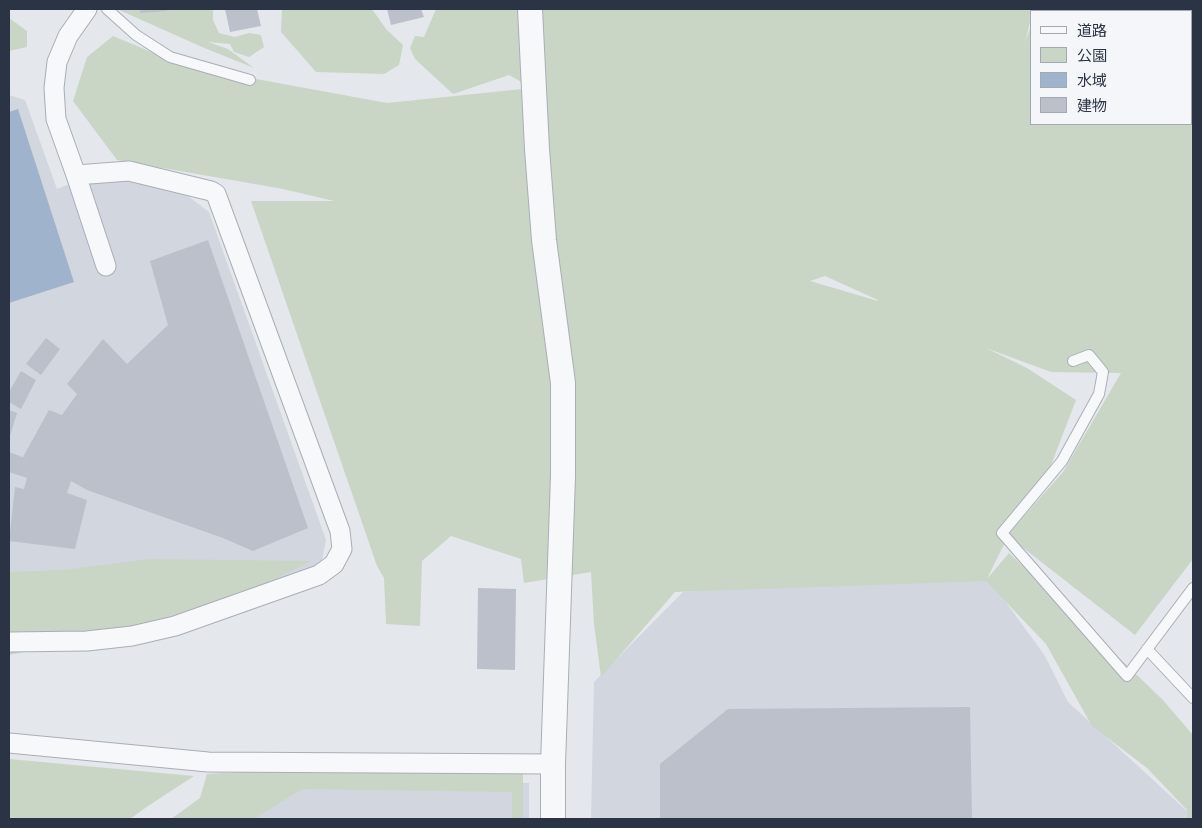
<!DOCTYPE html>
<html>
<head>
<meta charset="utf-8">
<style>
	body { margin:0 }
	#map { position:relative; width:1202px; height:828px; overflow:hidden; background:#e4e7ec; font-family:Karla,"Noto Sans JP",sans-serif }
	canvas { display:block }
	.frame { position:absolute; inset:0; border:10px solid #2b3445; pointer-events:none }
	.legend { position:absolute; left:1030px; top:10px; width:162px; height:115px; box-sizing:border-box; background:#f4f6f9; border:1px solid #a4a8b1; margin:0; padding:6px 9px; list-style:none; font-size:15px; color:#2b3445 }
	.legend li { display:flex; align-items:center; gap:10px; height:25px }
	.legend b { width:25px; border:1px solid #a4a8b1 }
</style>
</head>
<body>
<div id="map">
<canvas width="1202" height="828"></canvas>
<div class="frame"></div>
<ul class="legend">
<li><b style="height:6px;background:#f7f8fa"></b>道路</li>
<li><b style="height:14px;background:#c9d6c5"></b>公園</li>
<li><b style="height:14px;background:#9fb4cc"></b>水域</li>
<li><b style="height:14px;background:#bbc0ca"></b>建物</li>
</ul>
</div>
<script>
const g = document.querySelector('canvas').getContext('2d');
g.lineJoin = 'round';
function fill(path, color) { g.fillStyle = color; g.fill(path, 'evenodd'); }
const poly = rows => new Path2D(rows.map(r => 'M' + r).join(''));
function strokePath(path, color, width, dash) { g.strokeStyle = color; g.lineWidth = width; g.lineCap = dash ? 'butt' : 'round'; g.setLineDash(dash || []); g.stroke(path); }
fill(poly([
	[9,95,25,100,57,189,95,174,168,181,209,212,326,540,319,575,9,653],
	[984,572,1045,656,1068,702,1187,811,1185,819,591,819,594,682,683,592],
	[288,783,529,783,529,819,236,819]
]), '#d2d6de');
fill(poly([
	[117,9,213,9,213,20,219,33,235,37,249,33,261,35,264,47,249,57,234,52,230,44,208,42,228,49,254,68,202,47],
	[282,9,372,9,386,29,403,45,399,65,384,74,316,72,281,32],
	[436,9,1033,9,1032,11,1031,11,1031,18,1025,42,1031,26,1031,124,1191,124,1191,11,1035,11,1036,9,1193,9,1193,559,1135,635,1008,536,987,579,1009,553,1162,699,1193,735,1193,819,1186,819,1187,810,1147,768,1092,726,1046,644,986,581,675,592,601,677,594,624,591,572,524,583,521,559,451,536,422,561,420,626,386,624,384,578,377,566,251,201,334,201,283,189,117,160,73,101,87,57,113,36,185,66,387,103,532,88,509,75,453,94,415,59,410,48,415,36,424,37],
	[825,276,878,300,878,301,810,281],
	[986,348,1051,372,1121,373,1063,472,1009,533,1027,495,1048,473,1076,400,1027,368],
	[9,18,27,31,27,47,9,51],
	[150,559,311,561,202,616,9,655,9,572,64,570],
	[9,759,194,776,148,806,130,819,9,819],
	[338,766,523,771,523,819,512,819,512,792,302,789,254,819,171,819,200,798,207,774]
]), '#c9d6c5');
fill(poly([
	[18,109,74,282,9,303,9,112]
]), '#9fb4cc');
fill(poly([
	[140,9,167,9,167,11,140,13],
	[225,9,257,9,261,26,230,32],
	[387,9,421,9,424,17,391,25],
	[208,240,308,528,253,551,223,538,87,490,71,481,67,493,87,500,75,549,9,541,15,487,24,489,27,478,9,472,9,452,30,460,23,457,49,410,62,415,77,394,67,384,103,339,127,364,168,325,150,261],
	[46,338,60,349,41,375,26,364],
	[21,371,36,380,21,409,9,402,9,392],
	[9,410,17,413,9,439],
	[478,588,516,589,515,670,477,669],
	[970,707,972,819,660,819,660,764,728,709]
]), '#bbc0ca');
const service = poly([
	[107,9,136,35,170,57,250,80],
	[1073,361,1089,355,1103,372,1099,394,1062,461,1002,533,1127,676,1193,588],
	[1147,649,1193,698]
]);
const minor = poly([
	[87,9,68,36,57,62,54,88,56,119,76,175,106,266],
	[9,642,87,641,132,636,175,626,319,575,334,564,342,549,340,531,216,194,211,191,129,171,76,175],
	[9,743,208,762,553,764]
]);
const tertiary = poly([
	[530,9,537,149,544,240,563,383,563,476,553,764,553,819]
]);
strokePath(service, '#a9aeb7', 12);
strokePath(minor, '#a9aeb7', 21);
strokePath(tertiary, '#a9aeb7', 26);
strokePath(service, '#f7f8fa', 10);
strokePath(minor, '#f7f8fa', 19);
strokePath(tertiary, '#f7f8fa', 24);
</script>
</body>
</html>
